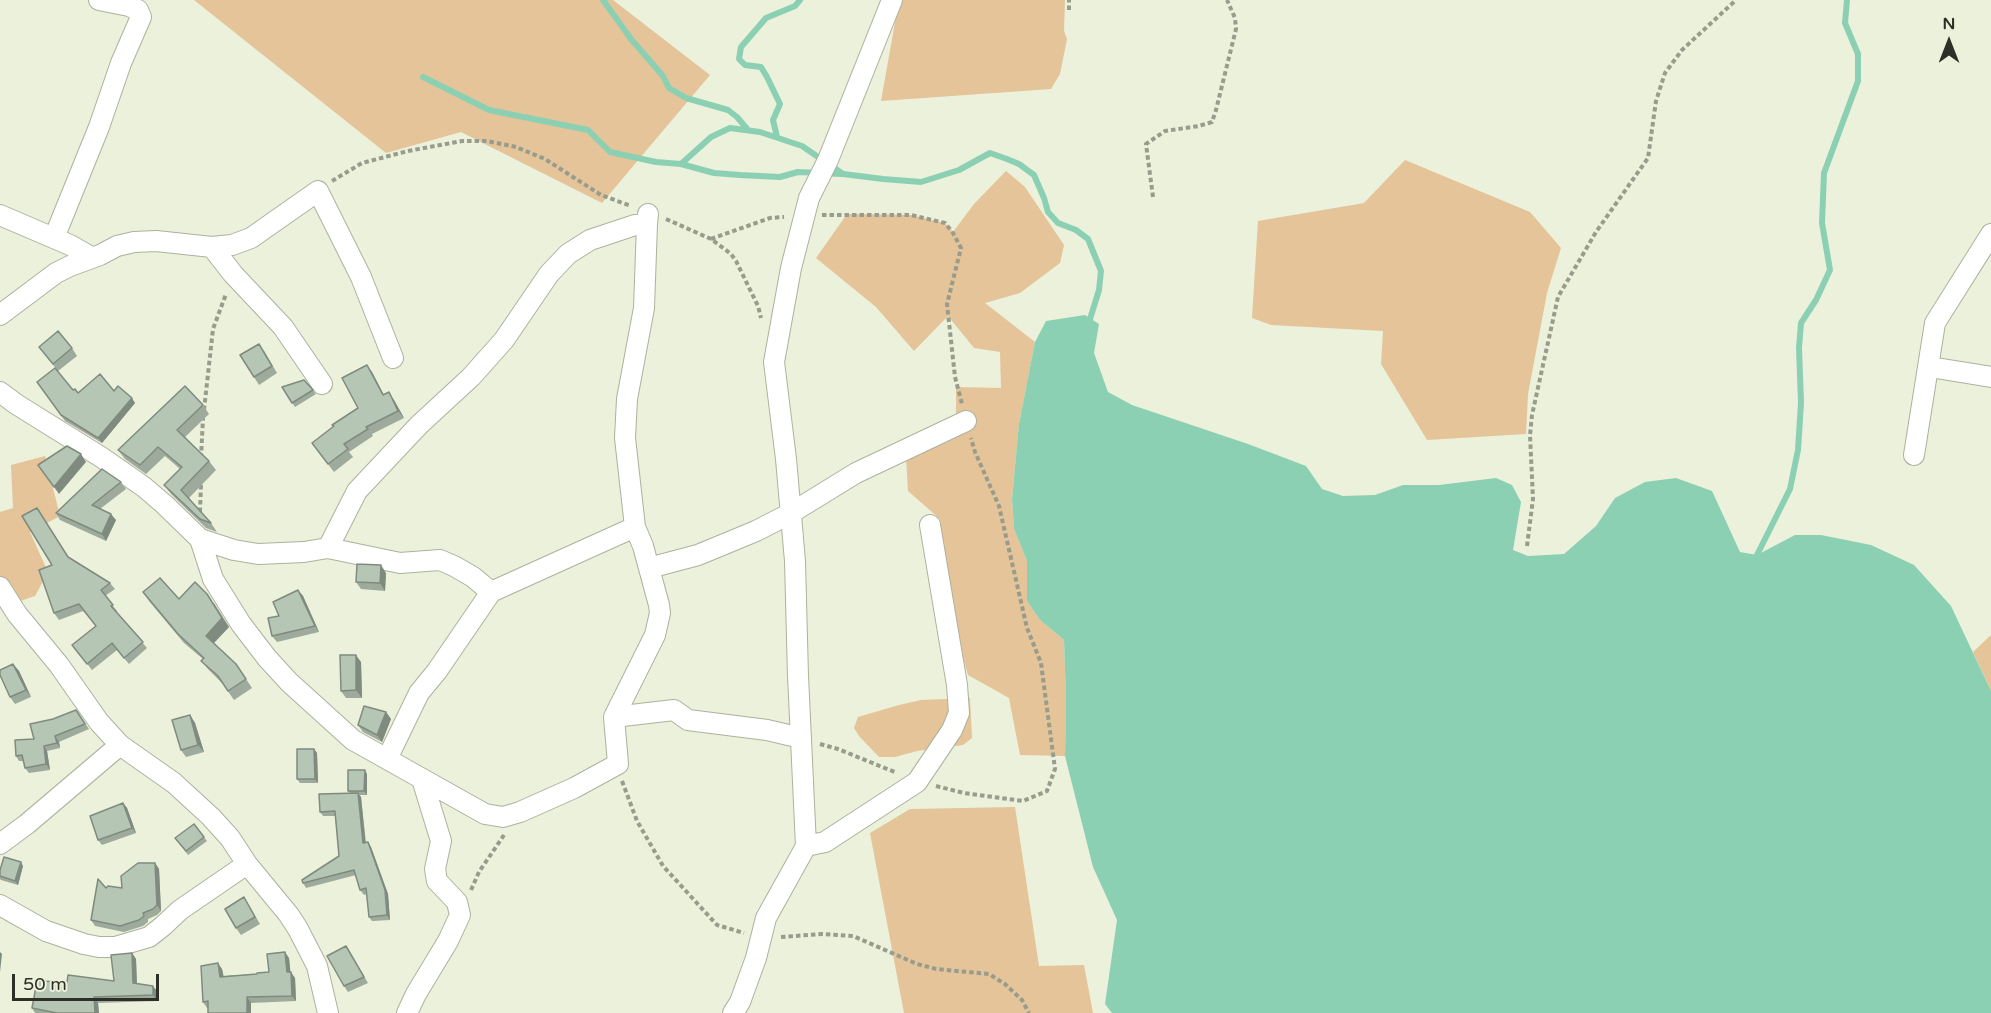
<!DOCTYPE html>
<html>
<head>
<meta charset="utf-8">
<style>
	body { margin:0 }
	#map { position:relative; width:1991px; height:1013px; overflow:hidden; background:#ebf1db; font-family:"Varela Round",sans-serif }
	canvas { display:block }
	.north { position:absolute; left:1919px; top:12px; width:60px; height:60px; -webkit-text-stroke:4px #ebf1db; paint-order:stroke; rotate:0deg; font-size:16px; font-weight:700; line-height:24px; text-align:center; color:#2e3028 }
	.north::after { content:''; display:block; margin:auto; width:21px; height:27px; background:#2e3028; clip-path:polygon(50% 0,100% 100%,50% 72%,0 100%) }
	.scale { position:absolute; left:12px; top:974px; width:147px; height:27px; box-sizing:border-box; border:3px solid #2e3028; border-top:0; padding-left:8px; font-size:18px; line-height:21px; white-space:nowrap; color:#2e3028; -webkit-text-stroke:4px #ebf1db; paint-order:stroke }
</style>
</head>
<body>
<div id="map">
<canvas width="1991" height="1013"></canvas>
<div class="north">N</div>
<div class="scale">50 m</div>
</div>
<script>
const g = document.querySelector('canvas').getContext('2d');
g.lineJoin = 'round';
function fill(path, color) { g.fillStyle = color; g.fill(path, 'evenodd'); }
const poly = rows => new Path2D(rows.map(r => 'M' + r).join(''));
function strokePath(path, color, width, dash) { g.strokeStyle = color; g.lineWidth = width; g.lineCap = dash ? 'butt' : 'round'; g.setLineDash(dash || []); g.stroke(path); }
fill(poly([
	[194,0,613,0,710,75,602,203,461,132,386,153],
	[899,0,1065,0,1064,31,1067,39,1060,74,1051,89,881,101],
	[1405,160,1530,212,1561,248,1547,293,1528,394,1526,434,1427,440,1381,364,1383,331,1271,325,1252,318,1258,221,1364,203],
	[1006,171,1025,187,1064,245,1060,263,1020,293,985,303,1035,342,1019,424,1012,499,1014,529,1027,561,1027,601,1040,620,1064,640,1066,701,1065,756,1020,755,1009,698,968,675,944,592,940,519,908,491,905,439,956,438,956,387,1001,388,1000,352,974,348,948,316,914,351,876,307,816,258,847,214,911,215,945,223,953,232,974,204],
	[45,456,60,516,30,532,48,572,35,596,0,608,0,512,13,508,11,465],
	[1991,635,1991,691,1973,652],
	[970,698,972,738,963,745,917,751,895,757,879,757,859,736,854,728,858,717,899,705,921,700],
	[1015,807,1039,966,1084,965,1093,1013,904,1013,870,833,910,809]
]), '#e4c498');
fill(poly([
	[1085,315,1099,324,1094,353,1108,392,1132,405,1248,444,1306,466,1322,489,1343,496,1375,495,1403,485,1439,485,1496,478,1512,485,1521,502,1513,550,1528,556,1564,554,1596,526,1615,498,1645,482,1676,478,1712,491,1740,552,1757,555,1795,535,1821,535,1871,545,1914,565,1951,606,1991,691,1991,1013,1112,1013,1105,1004,1117,920,1093,867,1065,756,1066,701,1064,640,1040,620,1027,601,1027,561,1014,529,1012,499,1019,424,1035,342,1046,321]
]), '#8cd0b3');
strokePath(poly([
	[603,0,631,39,663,76,669,88,686,98,728,110,737,117,748,130],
	[423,77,489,110,588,130,610,152,656,162,681,164,714,173,740,175,780,177,798,172,841,174],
	[777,137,773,120,780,104,767,77,761,67,745,65,739,59,741,47,766,18,795,6,800,0],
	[681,164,711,137,730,128,760,132,802,146,843,174,883,179,921,182,959,170,990,153,1007,159,1019,164,1034,175,1044,198,1048,212,1058,223,1076,230,1088,239,1101,271,1099,290,1090,319],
	[1757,555,1790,489,1798,450,1801,403,1799,348,1801,323,1816,300,1830,270,1822,223,1824,173,1858,81,1858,54,1845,23,1847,0]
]), '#8cd0b3', 6);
const street = poly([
	[0,215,70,245,91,257],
	[54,238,99,127,121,63,141,17,138,10,129,6,99,0],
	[212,247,233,274,283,327,322,384],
	[0,315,56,273,70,266,100,255,117,246,134,242,156,241,212,247,232,245,251,238,318,191,361,277,393,358],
	[1930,367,1991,377],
	[0,392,16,404,101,457,144,487,165,505,200,539,234,550,258,554,304,552,328,548,400,563,440,560,454,566,473,577,491,592],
	[1914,455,1935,323,1991,234],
	[200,539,213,579,241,624,267,658,289,682,353,740,485,814,503,817,520,812,574,788,618,764,614,717,655,635,660,613,659,605,643,546,635,527,625,438,627,399,644,308,647,224],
	[328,548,357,491,419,425,471,377,504,340,549,274,568,254,590,240,635,225,647,224,648,214],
	[649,568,698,555,756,531,791,513,856,473,966,421],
	[0,587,17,614,59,665,99,722,120,745,174,783,211,817,230,838,247,864,289,915,298,929,317,966,328,1013],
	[614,717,674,710,688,720,767,730,801,738],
	[387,759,419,693,437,671,491,592,635,527],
	[0,844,27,824,120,745],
	[806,846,825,842,917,782,952,730,959,713,957,685,930,525],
	[0,905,46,931,84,944,99,947,115,947,149,937,163,926,180,910,247,864],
	[407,1013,416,994,448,941,460,915,457,902,437,881,435,869,441,841,422,779],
	[733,1013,740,1002,756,958,766,918,806,846,798,676,795,561,786,459,774,362,791,268,809,198,828,160,892,0]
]);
strokePath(street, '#acb29d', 22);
strokePath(poly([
	[1069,10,1069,0],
	[332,181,362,163,408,151,462,141,487,141,516,147,545,159,601,195,631,206],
	[1153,197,1146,144,1165,131,1199,126,1212,122,1216,110,1236,29,1235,18,1227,0],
	[822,215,911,215,945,223,953,233,961,248,947,304,955,377,962,404],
	[666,219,711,239,731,254,736,261,758,306,761,318],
	[711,239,770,218,784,217],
	[204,410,213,329,226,294],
	[201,458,203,418],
	[200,512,201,484],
	[1527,546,1533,499,1530,435,1532,415,1558,297,1596,232,1648,158,1656,101,1665,73,1682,50,1736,0],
	[820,744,838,749,897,773],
	[622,781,637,821,663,866,717,925,744,933],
	[936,786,964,793,1023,801,1047,791,1055,769,1041,663,1027,628,999,506,975,452,971,438],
	[471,890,479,872,504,835],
	[781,937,822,934,853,936,917,964,936,969,989,974,1005,984,1022,1000,1029,1013]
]), '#989c8c', 4, [4.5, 3]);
strokePath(street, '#fff', 20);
fill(poly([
	[39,347,72,348,77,356,58,371],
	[264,351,277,373,259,385,254,377],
	[372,372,384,395,394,400,404,418,372,434,373,436,349,452,353,457,334,472,317,450,358,408],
	[304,380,316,394,295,407,282,387],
	[37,382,73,390,78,393,114,391,135,403,102,443,65,421],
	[203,405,209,414,185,437,209,461,216,470,189,498,211,523,217,532,206,528,171,494,164,485,180,469,165,456,146,474,125,459,118,450],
	[121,482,126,489,100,509,116,520,106,541,60,520,56,513],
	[69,557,110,583,115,589,105,596,117,611,116,611,147,648,129,664,117,650,92,670,72,645,96,626,83,611,59,620,54,613,52,565],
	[386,573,385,591,361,589,356,582],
	[298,590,303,596,319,632,277,642,272,636,279,616],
	[143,592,179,599,214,603,229,627,214,643,236,664,252,688,234,700,223,684,208,669,201,661,203,659,184,643,149,601],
	[361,662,362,698,346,698,341,691],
	[13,664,19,671,31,697,15,704,10,697],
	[76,710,89,729,59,742,60,748,47,751,50,770,29,773,25,768,23,761,19,761,16,756,34,739,53,719],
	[386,712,391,719,382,742,363,732,358,725],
	[190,715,195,723,204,752,186,757,181,750],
	[314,749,317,753,318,783,300,783,297,779],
	[367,774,367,795,359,795,361,797,366,843,371,847,388,894,390,920,372,921,369,917,367,894,364,895,360,890,356,875,306,888,303,883,339,856,335,816,323,816,320,812,350,793,348,791],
	[123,803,127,808,136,833,102,845,98,840],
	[194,824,207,841,188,855,175,838],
	[155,863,159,869,161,911,157,915,148,919,148,922,143,926,124,932,95,926,91,920,106,888,122,888],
	[23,866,18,885,1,880,0,879,0,870],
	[249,905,260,924,241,935,236,928],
	[346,946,368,983,348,992,344,986],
	[132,953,136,959,137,984,158,992,157,1001,98,1003,99,1013,35,1013,32,1008,67,982,114,981],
	[289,958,290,972,295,978,296,1001,251,1003,207,1008,203,1002,222,969,223,976,257,974,269,972]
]), '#9daa9c');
fill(poly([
	[367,365,372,372,388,403,383,395],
	[389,392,394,400,404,418,398,411],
	[132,398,135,403,102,443,98,438],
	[81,454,86,462,59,494,54,487],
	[111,514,116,520,106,541,102,534],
	[381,565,386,573,385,591,380,583],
	[298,590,303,596,319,632,315,626],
	[207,594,229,627,212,645,206,636],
	[356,655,361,662,362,698,356,690],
	[13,664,19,671,31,697,26,690],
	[386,712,391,719,382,742,377,735],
	[190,715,195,723,204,752,198,745],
	[55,736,59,742,60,748,57,743],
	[44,746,47,751,50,770,46,764],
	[314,749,317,753,318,783,315,779],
	[365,770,367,774,367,795,364,791],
	[358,793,361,797,366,848,363,843],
	[123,803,127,808,136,833,132,828],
	[368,842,371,847,388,894,390,920,387,915],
	[21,862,23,866,18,885,15,881],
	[155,863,159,869,161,911,157,905],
	[0,952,2,954,0,972],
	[285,952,289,958,291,977,291,972,295,978,296,1001,292,996,287,972],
	[132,953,136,959,137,989,133,983],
	[218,963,222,969,225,982,220,977],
	[153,986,158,992,157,1001,153,995],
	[94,997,98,1003,99,1013,95,1013],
	[247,997,251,1003,251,1013,247,1013]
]), '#7f8b7f');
const building = poly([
	[58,331,72,348,53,364,39,347,58,331],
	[259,344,272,366,254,377,240,355,259,344],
	[367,365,383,395,389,392,398,411,366,427,368,429,344,444,348,449,328,464,312,443,334,426,332,425,358,408,342,378,367,365],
	[55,368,73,390,75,389,78,393,100,374,114,391,118,386,132,398,98,438,61,415,37,382,55,368],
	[304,380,313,390,292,403,282,387,304,380],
	[185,386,203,405,177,430,209,461,181,490,211,523,200,519,164,485,182,467,158,447,140,465,118,450,185,386],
	[67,446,81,454,54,487,38,465,67,446],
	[102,469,121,482,92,505,111,514,102,534,56,513,102,469],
	[37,508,68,557,110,583,101,590,113,605,111,606,143,642,124,658,112,643,87,664,72,645,96,626,79,604,54,613,39,570,52,565,22,516,37,508],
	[357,564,381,565,380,583,356,582,357,564],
	[160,578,179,599,195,582,207,594,222,618,206,636,236,664,246,679,228,691,218,676,201,661,204,658,178,634,143,592,160,578],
	[298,590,315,626,272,636,268,618,279,616,273,602,298,590],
	[340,655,356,655,356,690,341,691,340,655],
	[13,664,26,690,10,697,0,675,0,670,13,664],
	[364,706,386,712,377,735,358,725,364,706],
	[76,710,85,724,55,736,57,743,44,746,46,764,25,768,22,755,16,756,15,740,34,739,30,724,53,719,76,710],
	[190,715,198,745,181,750,172,720,190,715],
	[297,749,314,749,315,779,297,779,297,749],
	[348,770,365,770,364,791,348,791,348,770],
	[358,793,363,843,368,842,385,890,387,915,369,917,366,888,360,890,354,870,303,883,302,880,339,856,335,811,320,812,319,794,358,793],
	[123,803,132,828,98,840,90,816,123,803],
	[194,824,204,837,186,851,175,838,194,824],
	[4,857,21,862,15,881,0,876,0,870,4,857],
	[138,863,155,863,157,905,153,909,143,913,144,916,139,920,120,926,91,920,98,879,106,888,108,886,122,888,121,876,138,863],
	[244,897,255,917,236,928,225,909,244,897],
	[346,946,364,977,344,986,327,956,346,946],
	[285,952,287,972,291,972,292,996,247,997,247,1013,208,1013,208,1001,203,1002,201,966,218,963,220,977,257,974,257,973,269,972,267,954,285,952],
	[132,953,133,983,153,986,153,995,94,997,95,1013,57,1013,32,1008,37,981,67,982,68,975,114,981,111,955,132,953]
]);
fill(building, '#b6c6b5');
strokePath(building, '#7f8b7f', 1.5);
</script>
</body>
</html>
